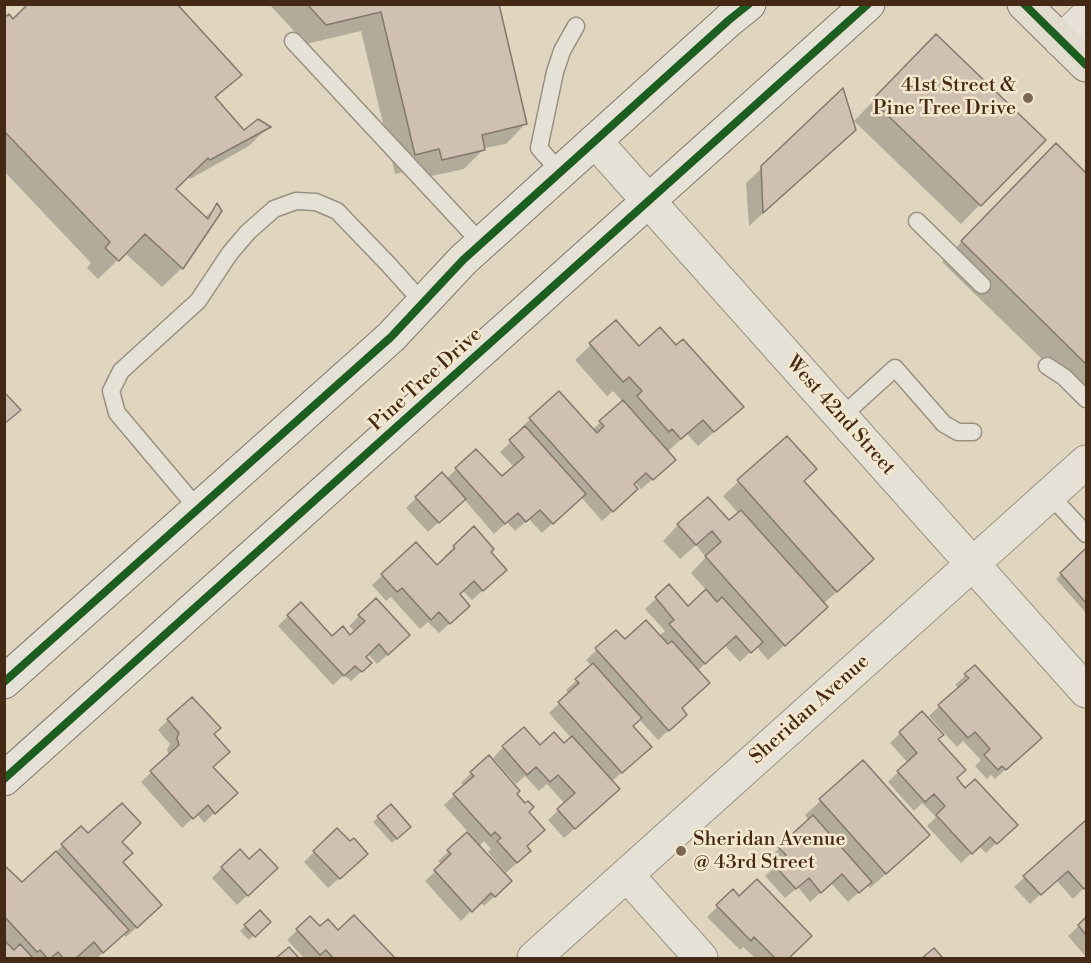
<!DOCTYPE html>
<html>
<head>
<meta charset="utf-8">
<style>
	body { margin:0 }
	#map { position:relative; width:1091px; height:963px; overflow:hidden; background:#e0d6c0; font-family:"Libre Bodoni",serif }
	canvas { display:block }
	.frame { position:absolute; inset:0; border:6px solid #462915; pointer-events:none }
</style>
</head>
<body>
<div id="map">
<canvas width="1091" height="963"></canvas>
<div class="frame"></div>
</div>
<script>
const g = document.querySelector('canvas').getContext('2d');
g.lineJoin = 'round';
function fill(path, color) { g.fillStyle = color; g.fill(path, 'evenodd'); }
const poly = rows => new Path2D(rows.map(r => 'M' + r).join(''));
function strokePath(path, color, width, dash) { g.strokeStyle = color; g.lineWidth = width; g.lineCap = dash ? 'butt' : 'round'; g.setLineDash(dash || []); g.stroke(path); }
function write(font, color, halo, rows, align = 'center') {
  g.font = font + ' "Libre Bodoni",serif'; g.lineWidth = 5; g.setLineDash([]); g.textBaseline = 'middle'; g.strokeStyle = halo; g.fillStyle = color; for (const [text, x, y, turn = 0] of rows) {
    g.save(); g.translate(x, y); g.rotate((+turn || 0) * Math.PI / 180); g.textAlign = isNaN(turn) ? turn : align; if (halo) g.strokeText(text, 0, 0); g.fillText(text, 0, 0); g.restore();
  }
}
fill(poly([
	[269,4,497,4,525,124,506,144,485,148,464,169,422,178,420,168,395,174,361,31,306,44],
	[4,20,14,21,240,75,215,99,244,132,268,127,249,146,190,179,187,176,174,189,204,218,217,206,182,268,162,287,125,253,98,279,87,268,91,263,4,171],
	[917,56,1043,140,961,224,854,121],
	[839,145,749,226,746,183,762,168],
	[1056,145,1086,175,1085,401,942,262],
	[615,322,639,348,676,347,742,407,698,446,687,434,667,452,664,470,641,489,635,482,626,499,602,521,581,497,542,533,529,519,515,531,507,522,494,534,464,499,428,532,406,508,416,498,446,479,476,451,502,479,514,467,500,452,522,431,520,429,530,419,592,430,623,402,613,391,607,396,575,360],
	[786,438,802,482,857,574,823,604,811,622,768,660,756,646,740,662,725,646,697,671,675,725,658,740,639,719,632,726,639,757,611,782,608,799,564,838,548,820,565,804,547,784,539,791,525,776,516,784,493,758,503,747,564,745,572,739,549,713,569,694,566,690,592,666,586,660,616,632,625,641,659,636,665,631,645,609,669,586,688,608,707,591,691,573,706,557,696,545,680,559,663,541,678,525,729,523,739,514,723,496],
	[416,544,437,567,446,559,444,557,454,547,489,552,495,580,472,600,462,590,458,594,458,616,439,633,428,622,420,629,391,597,386,601,372,585],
	[1086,550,1086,613,1056,579],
	[288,616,332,638,350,637,355,632,349,626,359,616,398,645,377,664,368,654,364,657,370,663,360,673,351,681,344,675,333,685,278,626],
	[974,667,1029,748,995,779,991,775,987,779,975,766,981,760,963,741,957,747,929,716,959,688,955,685],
	[921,713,955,778,1005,835,986,853,979,846,961,863,927,826,936,817,922,803,914,811,888,782,908,763,890,743],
	[168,720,212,735,212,767,225,803,204,823,197,814,182,828,141,782,169,756,167,749,170,744,158,730],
	[863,762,913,850,870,888,867,885,848,902,831,883,810,902,798,887,785,898,765,876,776,866,769,858,809,821,805,815],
	[471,773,515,794,527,812,526,847,519,861,506,873,488,852,491,849,484,841,478,847,510,881,484,906,480,902,461,921,425,881,442,865,438,861,469,833,444,805,464,786,461,783],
	[391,806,405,831,392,843,373,822],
	[1086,822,1086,886,1073,899,1056,880,1030,904,1014,887],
	[81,828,88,836,120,842,121,862,150,915,126,937,123,934,97,958,80,958,78,956,76,958,4,958,4,867,22,884],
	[350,843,356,864,328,888,304,862,314,852],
	[249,861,266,878,237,905,212,878,222,868],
	[733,891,739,898,810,936,787,958,755,958,743,947,740,950,707,917],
	[260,912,269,922,249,940,240,931],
	[354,917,393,958,304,958,287,940,310,918,320,928,338,932],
	[1086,919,1086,957,1068,936]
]), '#0003');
const building = poly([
	[28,4,177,4,242,75,215,97,244,130,258,119,271,127,210,160,208,158,176,189,208,219,217,203,222,211,183,269,145,234,119,261,105,248,110,242,4,131,4,18,9,14,13,19,28,4],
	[307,4,499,4,527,124,482,135,485,150,442,160,439,149,415,155,381,12,326,25,307,4],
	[936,34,1046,140,981,206,872,100,936,34],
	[843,88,856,130,763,213,761,166,843,88],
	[1056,143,1086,173,1086,364,961,241,1056,143],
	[616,320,639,346,660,327,676,345,683,339,744,407,714,432,703,420,681,439,672,429,669,432,637,396,642,391,629,377,623,382,589,343,616,320],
	[559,391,597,433,604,426,599,421,623,400,676,460,653,480,646,473,634,484,638,489,613,512,529,418,559,391],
	[4,392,21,410,4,424,4,392],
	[525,426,586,494,553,524,540,510,526,522,518,513,505,524,455,468,476,449,502,476,524,457,509,440,525,426],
	[787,436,817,469,804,481,874,559,837,592,737,480,787,436],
	[442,472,466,499,439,523,415,497,442,472],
	[708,497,729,520,741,510,828,607,785,646,705,556,721,542,712,531,696,545,677,524,708,497],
	[474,526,494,549,491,552,507,570,483,591,474,581,460,594,470,606,450,624,439,612,431,620,402,588,397,592,381,574,416,542,437,565,455,548,453,546,474,526],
	[1086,548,1086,603,1060,573,1086,548],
	[669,584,688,606,706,589,717,602,722,597,763,642,751,653,736,636,705,664,669,624,674,620,655,597,669,584],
	[376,598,410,635,388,655,379,644,366,657,372,663,362,672,355,666,344,676,287,615,301,602,332,636,343,626,350,635,365,621,358,615,376,598],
	[646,620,668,644,672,641,710,683,682,708,687,715,669,731,595,648,616,630,625,639,646,620],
	[593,663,642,718,633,726,652,747,622,773,558,702,579,683,575,679,593,663],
	[975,665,1042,738,1006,770,1002,766,998,770,984,755,990,749,975,732,968,738,938,705,969,678,964,674,975,665],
	[192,697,221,728,214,734,230,752,213,767,238,793,215,814,208,805,193,819,150,771,179,745,177,738,179,733,167,719,192,697],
	[922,711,944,735,938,739,966,770,957,778,965,788,975,779,1018,825,997,844,990,837,972,854,936,815,945,806,934,794,925,802,897,771,917,753,899,732,922,711],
	[524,727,540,745,554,732,564,743,572,736,620,789,575,829,557,809,575,793,558,775,550,782,536,767,527,775,502,746,524,727],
	[489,755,520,791,517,794,525,803,528,801,534,807,529,812,545,830,527,846,531,851,517,863,497,841,501,838,495,832,491,836,453,794,474,776,470,772,489,755],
	[863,760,930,835,886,874,819,799,863,760],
	[122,803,141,823,122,842,133,853,123,862,162,905,137,928,61,844,81,826,88,833,122,803],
	[391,804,411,827,397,839,377,816,391,804],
	[813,815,872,882,859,893,842,874,821,893,809,878,796,889,774,865,786,855,778,847,813,815],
	[1086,820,1086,887,1084,889,1068,871,1041,895,1023,876,1086,820],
	[337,828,350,841,354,838,368,854,340,879,313,851,337,828],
	[467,832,512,881,495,897,491,893,472,912,434,870,451,854,447,850,467,832],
	[240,849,249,859,260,849,278,868,248,896,221,867,240,849],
	[56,851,129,930,103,953,94,942,76,958,63,958,58,952,51,958,47,958,40,950,37,952,4,916,4,865,22,882,56,851],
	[757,879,812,936,789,958,775,958,754,937,751,941,716,905,733,889,739,896,757,879],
	[260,910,271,922,255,937,244,925,260,910],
	[354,915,395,958,333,958,326,950,320,955,296,929,310,916,320,926,328,919,338,930,354,915],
	[1086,917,1086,935,1078,925,1086,917],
	[4,940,14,950,20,944,33,958,4,958,4,940],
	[289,947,299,958,276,958,289,947],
	[934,948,943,958,922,958,934,948]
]);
fill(building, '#cfc0b1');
strokePath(building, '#82786b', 1.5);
const service = poly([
	[293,41,481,243],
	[560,172,539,148,555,72,562,51,576,26],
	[917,221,982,285],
	[1047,366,1064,377,1086,399],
	[841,417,895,368,944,424,958,432,973,432],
	[1050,495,1086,534],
	[198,509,117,413,111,391,121,371,198,301,230,253,248,232,274,209,296,201,316,202,337,211,389,265,423,303]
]);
const minor = poly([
	[1061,41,1086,17],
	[595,141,1086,691],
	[627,875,701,958],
	[534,958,1086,462]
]);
const secondary = poly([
	[4,682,391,337,463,260,729,20,749,4],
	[4,779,868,4]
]);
const primary = poly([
	[1024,4,1086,65]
]);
strokePath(service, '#999081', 19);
strokePath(minor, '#999081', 35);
strokePath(secondary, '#82786b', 35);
strokePath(primary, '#82786b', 35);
strokePath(service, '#e6e1d6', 16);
strokePath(minor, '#e6e1d6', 33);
strokePath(secondary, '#e6e1d6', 33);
strokePath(primary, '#e2dccf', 33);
strokePath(poly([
	[1024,4,1086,65],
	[4,682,391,337,463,260,729,20,749,4],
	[4,779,868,4]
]), '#1b5e20', 8);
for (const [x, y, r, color] of [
	[1028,98,6,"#7c6651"],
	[681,851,6,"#7c6651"]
]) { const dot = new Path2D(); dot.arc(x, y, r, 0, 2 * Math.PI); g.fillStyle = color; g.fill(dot); strokePath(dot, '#f3e8ce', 2); }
write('20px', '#462915', '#f3e8ce', [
	["41st Street &",1016,86],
	["Pine Tree Drive",1016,109],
	["Sheridan Avenue",693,840,"left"],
	["@ 43rd Street",693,863,"left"]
], 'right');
write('20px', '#462915', '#f3e8ce', [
	["Pine Tree Drive",426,380,-42],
	["West 42nd Street",840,416,48],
	["Sheridan Avenue",810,710,-42]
]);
</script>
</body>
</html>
